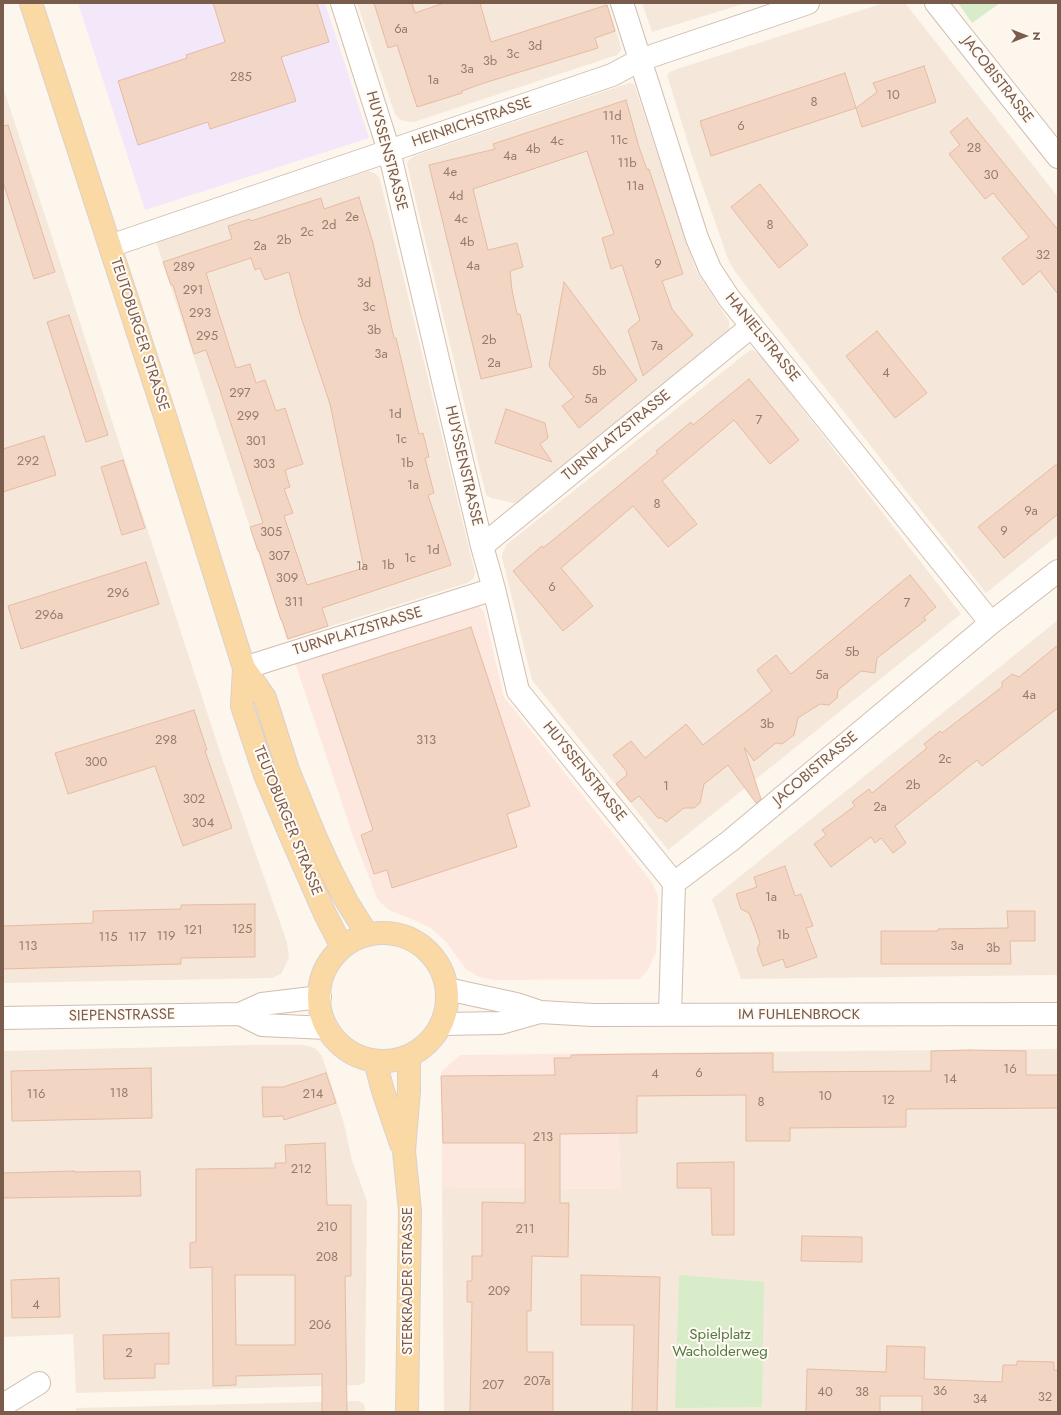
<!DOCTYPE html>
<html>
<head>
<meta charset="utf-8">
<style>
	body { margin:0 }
	#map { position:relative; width:1061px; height:1415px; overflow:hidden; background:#fdf6ec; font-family:Jost,sans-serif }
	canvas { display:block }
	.frame { position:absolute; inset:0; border:4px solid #7a5c4d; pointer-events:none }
	.north { position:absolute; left:1005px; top:16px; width:40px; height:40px; -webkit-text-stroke:3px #fffaf3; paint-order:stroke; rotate:90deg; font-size:11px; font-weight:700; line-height:16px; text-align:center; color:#7a5c4d }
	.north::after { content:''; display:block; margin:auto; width:14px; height:18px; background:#7a5c4d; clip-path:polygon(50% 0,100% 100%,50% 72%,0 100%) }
</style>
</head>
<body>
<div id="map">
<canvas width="1061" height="1415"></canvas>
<div class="frame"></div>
<div class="north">N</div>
</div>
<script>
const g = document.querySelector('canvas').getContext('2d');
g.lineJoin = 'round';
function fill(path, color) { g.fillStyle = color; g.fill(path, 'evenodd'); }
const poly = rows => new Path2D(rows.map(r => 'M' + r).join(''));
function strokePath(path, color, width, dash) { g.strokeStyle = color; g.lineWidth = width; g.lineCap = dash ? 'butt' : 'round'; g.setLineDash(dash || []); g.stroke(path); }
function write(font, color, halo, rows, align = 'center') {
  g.font = font + ' Jost,sans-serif'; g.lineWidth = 4; g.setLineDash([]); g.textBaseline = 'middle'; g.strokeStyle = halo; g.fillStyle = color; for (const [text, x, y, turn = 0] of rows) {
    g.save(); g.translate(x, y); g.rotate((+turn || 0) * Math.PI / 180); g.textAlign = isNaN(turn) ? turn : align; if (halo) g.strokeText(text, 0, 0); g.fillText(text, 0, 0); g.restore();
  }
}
fill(poly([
	[357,3,607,3,620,43,621,50,617,55,414,122,404,121,399,119,395,114],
	[642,3,746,3,652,32],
	[884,3,905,3,1058,197,1058,535,986,593,761,306,734,270,728,259,692,156,667,75,670,72,680,68],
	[629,83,634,84,694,264,697,272,729,321,729,330,728,333,518,504,491,498,486,495,407,164,409,160,414,156],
	[3,87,223,761,287,942,289,958,281,974,272,978,3,983],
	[369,171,376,174,379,177,381,184,475,573,473,579,467,583,287,640,156,242,161,239],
	[750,350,753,350,759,353,961,614,668,850,532,680,502,557,503,552,506,545],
	[1058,620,1058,975,741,979,712,899],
	[252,1045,303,1045,315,1048,322,1056,343,1120,352,1160,367,1201,365,1382,360,1385,76,1393,73,1334,3,1337,3,1051],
	[1058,1049,1058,1412,444,1412,442,1187,621,1189,619,1144,618,1053],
	[358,1401,364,1404,365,1412,76,1412,76,1408]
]), '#f5e8da');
fill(poly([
	[472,606,478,606,481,608,484,612,504,697,651,881,656,891,658,897,656,952,648,970,639,979,493,980,479,977,466,969,447,943,431,928,412,919,389,910,382,904,377,898,354,839,295,663],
	[618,1053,619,1144,621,1189,442,1187,441,1072,460,1055]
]), '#fde8e0');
fill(poly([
	[78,3,325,3,369,138,145,210]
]), '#f3e8fa');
fill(poly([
	[958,3,1000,3,972,23],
	[679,1275,764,1282,762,1407,675,1408]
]), '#d8ecc9');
const building = poly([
	[213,3,317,3,329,42,281,57,296,101,210,129,208,122,138,145,118,81,187,58,186,55,225,42,213,3],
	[374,3,412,3,415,13,444,3,480,3,491,42,607,5,615,31,595,38,598,48,484,83,462,91,462,93,417,107,397,45,388,48,374,3],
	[924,66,936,102,862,127,856,108,877,92,873,83,924,66],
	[845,73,856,108,711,156,700,121,845,73],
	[626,100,639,147,647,170,649,169,683,274,662,281,672,309,693,335,643,376,628,330,640,320,622,265,611,269,602,238,614,234,587,151,473,189,488,250,517,243,523,267,510,271,512,290,517,314,520,314,532,367,481,379,429,165,495,149,493,144,626,100],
	[967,118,1058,230,1058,294,1040,271,1023,285,1002,258,1029,237,993,193,985,199,949,154,960,145,950,132,967,118],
	[8,125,55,272,34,279,3,182,3,126,8,125],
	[760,184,808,245,779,268,731,207,760,184],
	[359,197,373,243,389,315,394,338,396,338,419,434,423,433,429,457,425,458,434,493,428,495,451,565,322,608,328,626,288,639,282,620,281,620,259,551,258,551,250,527,263,523,220,390,206,350,194,354,173,285,171,285,163,262,232,239,228,226,250,219,251,221,321,198,324,209,359,197],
	[251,258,255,270,260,268,265,280,289,272,300,314,330,404,364,568,307,585,284,516,293,513,284,489,290,487,285,470,303,464,285,408,276,411,265,380,256,383,250,364,236,368,206,273,251,258],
	[564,282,637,380,579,428,562,406,574,397,549,366,564,282],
	[69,315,108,435,86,442,47,322,69,315],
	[877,331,927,393,895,418,846,356,877,331],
	[749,379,799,440,770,464,734,420,662,481,697,524,668,547,633,506,561,568,593,606,563,631,513,571,542,546,543,548,564,531,658,453,656,451,691,422,693,425,749,379],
	[506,409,545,423,548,438,540,444,552,462,495,443,506,409],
	[44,436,56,475,3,492,3,449,44,436],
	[123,460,145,528,122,535,101,467,123,460],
	[1058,463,1058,514,1004,558,978,527,1058,463],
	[146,562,159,604,21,649,8,606,146,562],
	[910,575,936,607,924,617,926,620,877,658,875,673,861,671,838,690,837,698,829,705,820,704,798,718,794,735,782,744,776,743,754,761,744,747,761,799,756,803,728,765,704,784,700,803,694,808,684,808,666,822,662,818,658,818,639,796,631,802,616,784,627,775,626,773,627,772,613,755,631,741,645,758,686,724,703,745,772,691,757,670,776,655,791,674,910,575],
	[471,627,530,806,507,814,517,847,392,888,387,870,374,874,361,835,373,830,322,675,471,627],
	[1058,645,1058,708,982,766,977,760,895,826,906,843,893,853,881,838,875,843,871,837,831,867,814,844,826,835,822,830,855,806,852,802,869,789,872,793,927,748,924,744,940,731,942,733,1002,687,1002,682,1012,674,1019,677,1058,645],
	[194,710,207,750,205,751,232,828,183,846,155,766,68,794,55,753,194,710],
	[785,866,795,896,801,894,813,926,806,928,817,957,786,968,783,959,763,966,757,949,760,943,755,928,749,913,741,909,736,894,757,887,754,877,785,866],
	[255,904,255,957,181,958,181,964,3,969,3,926,93,923,93,911,181,909,181,905,255,904],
	[1007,911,1035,911,1035,941,1010,941,1011,964,881,964,881,931,938,931,938,929,1008,928,1007,911],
	[969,1050,1026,1051,1026,1075,1058,1075,1058,1108,906,1109,906,1127,790,1128,790,1141,746,1141,746,1095,637,1096,637,1133,560,1134,560,1203,569,1203,568,1257,532,1256,531,1311,527,1311,527,1352,553,1352,553,1412,470,1412,472,1302,467,1302,467,1281,472,1281,472,1256,482,1256,482,1202,525,1203,525,1143,443,1143,441,1076,555,1075,554,1058,571,1058,571,1055,644,1054,773,1053,773,1072,931,1071,931,1051,969,1050],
	[151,1068,152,1118,12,1121,11,1071,151,1068],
	[326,1073,336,1103,284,1120,283,1116,263,1117,262,1087,283,1087,326,1073],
	[325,1143,327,1205,351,1205,351,1276,345,1276,347,1412,322,1412,322,1374,236,1376,236,1385,213,1386,212,1267,190,1268,190,1243,196,1242,196,1169,275,1168,275,1163,286,1163,285,1145,325,1143],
	[235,1275,295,1275,295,1345,236,1345,235,1275],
	[734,1162,734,1235,712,1235,711,1188,677,1188,677,1163,734,1162],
	[74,1171,74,1172,140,1171,141,1196,3,1198,3,1173,74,1171],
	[802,1236,862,1237,862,1262,801,1261,802,1236],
	[581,1275,660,1277,657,1412,632,1412,634,1325,581,1325,581,1275],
	[59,1278,60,1317,12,1318,11,1280,59,1278],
	[169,1333,169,1364,155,1364,155,1378,104,1379,103,1335,169,1333],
	[887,1346,925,1347,924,1379,1002,1382,1003,1365,1017,1365,1017,1361,1054,1362,1054,1370,1058,1370,1058,1412,922,1412,922,1396,880,1396,880,1412,806,1412,807,1369,886,1372,887,1346]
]);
fill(building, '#f3d5c3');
strokePath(building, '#e6bba3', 1);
const minor = poly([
	[342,3,389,151,482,546,494,589,518,691,674,883],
	[622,3,697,238,710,269,729,298,991,623],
	[936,3,1058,157],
	[110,246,612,75,640,60,808,3],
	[482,546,752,326],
	[244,668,494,589],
	[674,883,730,841,991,623,1058,571],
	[447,989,516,1004,540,1012,593,1015,1058,1014],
	[240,1014,262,1025,327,1028],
	[670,1014,674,883],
	[3,1018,240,1014,262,1004,320,997],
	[443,1024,501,1023,540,1012],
	[3,1405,39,1383]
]);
const major = poly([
	[31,3,166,419,244,668,265,698,288,770,315,836,331,871,347,902,367,934],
	[244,668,242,706,265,775,293,841,325,914,342,947],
	'319 997a64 64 0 1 1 128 0a64 64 0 1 1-128 0Z',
	[375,1061,383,1091,401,1144],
	[407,1412,410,1211,404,1151,409,1091,409,1056]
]);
strokePath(minor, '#d1beb0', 24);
strokePath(major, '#dad1cd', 24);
strokePath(minor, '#fff', 22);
strokePath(major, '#fbd9a5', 22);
write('13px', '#987a6a', null, [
	["6a",401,30],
	["3d",535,47],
	["3c",513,55],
	["3b",490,62],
	["3a",467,70],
	["285",241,78],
	["1a",433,81],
	["10",893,96],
	["8",814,103],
	["11d",612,117],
	["6",741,127],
	["11c",619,141],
	["4c",557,142],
	["28",974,149],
	["4b",533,150],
	["4a",510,157],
	["11b",627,164],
	["4e",450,173],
	["30",991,176],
	["11a",635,187],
	["4d",456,197],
	["2e",352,218],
	["4c",461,220],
	["2d",329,226],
	["8",770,226],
	["2c",307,233],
	["2b",284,241],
	["4b",467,243],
	["2a",260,247],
	["32",1043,256],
	["9",658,265],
	["4a",473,267],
	["289",184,268],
	["3d",364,284],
	["291",193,291],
	["3c",369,308],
	["293",200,314],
	["3b",374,331],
	["295",207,337],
	["2b",489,341],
	["7a",657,347],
	["3a",381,355],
	["2a",494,364],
	["5b",599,372],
	["4",886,374],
	["297",240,394],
	["5a",591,400],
	["1d",395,415],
	["299",248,417],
	["7",759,421],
	["1c",401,440],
	["301",256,442],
	["292",28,462],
	["1b",407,464],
	["303",264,465],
	["1a",413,486],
	["8",657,505],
	["9a",1031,512],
	["9",1004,532],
	["305",271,533],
	["1d",433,551],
	["307",279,557],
	["1c",410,559],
	["1b",388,566],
	["1a",362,567],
	["309",287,579],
	["6",552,588],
	["296",118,594],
	["311",294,603],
	["7",907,604],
	["296a",49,616],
	["5b",852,653],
	["5a",822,676],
	["4a",1029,696],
	["3b",767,725],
	["298",166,741],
	["313",426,741],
	["2c",945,760],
	["300",96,763],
	["2b",913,786],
	["1",666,787],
	["302",194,800],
	["2a",880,808],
	["304",203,824],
	["1a",771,898],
	["125",242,930],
	["121",193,931],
	["1b",783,936],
	["119",166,937],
	["115",108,938],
	["117",137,938],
	["113",28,947],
	["3a",957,947],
	["3b",993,949],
	["16",1010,1070],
	["6",699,1074],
	["4",655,1075],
	["14",950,1080],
	["118",119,1094],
	["116",36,1095],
	["214",313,1095],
	["10",825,1097],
	["12",888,1101],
	["8",761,1103],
	["213",543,1138],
	["212",301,1170],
	["210",327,1228],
	["211",525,1230],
	["208",327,1258],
	["209",499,1292],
	["4",36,1306],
	["206",320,1326],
	["2",129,1354],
	["207a",537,1382],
	["207",493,1386],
	["36",940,1392],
	["40",825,1393],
	["38",862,1393],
	["32",1045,1398],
	["34",980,1400]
]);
write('15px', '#7a5c4d', '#fffaf3', [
	["JACOBISTRASSE",997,80,52],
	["HEINRICHSTRASSE",472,123,-19],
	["HUYSSENSTRASSE",386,151,75],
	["TEUTOBURGER STRASSE",139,335,72],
	["HANIELSTRASSE",762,338,51],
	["TURNPLATZSTRASSE",617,436,-39],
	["HUYSSENSTRASSE",463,466,77],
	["TURNPLATZSTRASSE",358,632,-17],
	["JACOBISTRASSE",816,769,-40],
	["HUYSSENSTRASSE",584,772,51],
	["TEUTOBURGER STRASSE",287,821,68],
	["IM FUHLENBROCK",799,1015],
	["SIEPENSTRASSE",122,1016,-1],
	["STERKRADER STRASSE",408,1281,-90]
]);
write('15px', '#537a41', '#fffaf3', [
	["Spielplatz",720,1335],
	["Wacholderweg",720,1352]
]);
</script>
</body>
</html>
